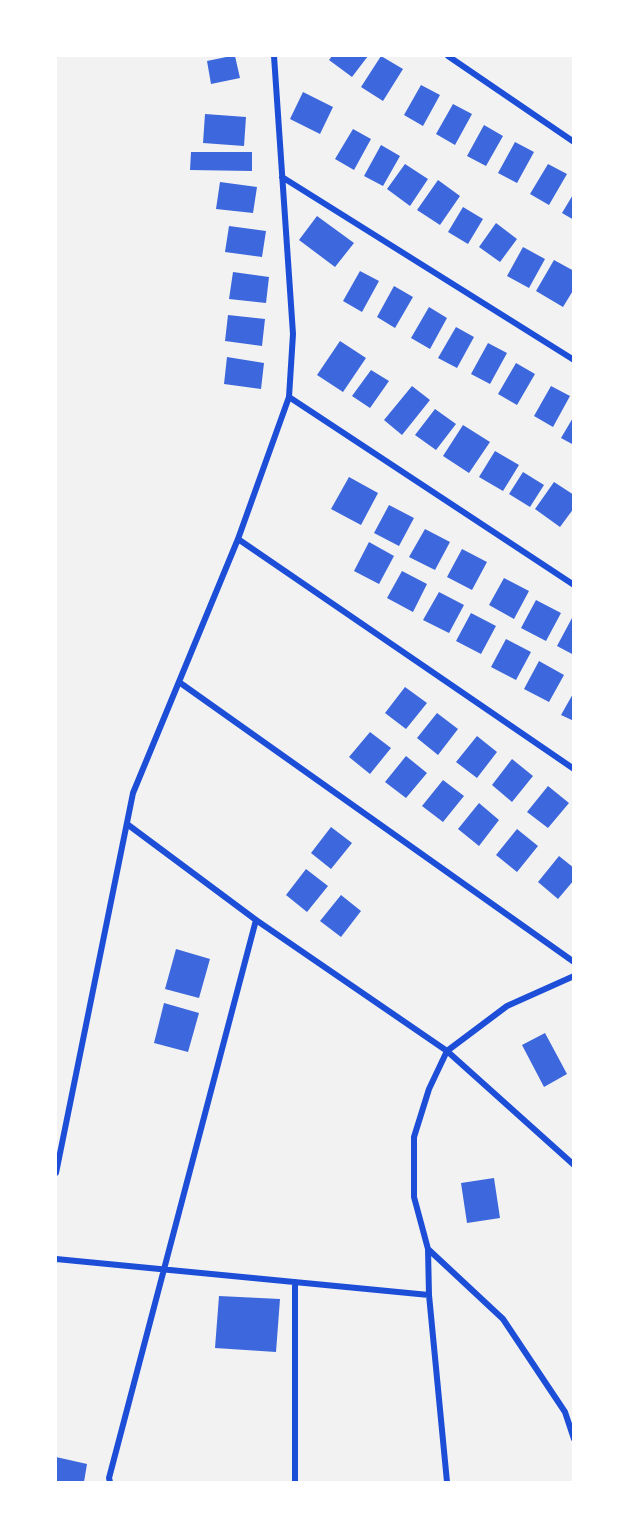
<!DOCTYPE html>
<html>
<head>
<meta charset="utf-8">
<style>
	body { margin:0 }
	#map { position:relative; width:629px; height:1538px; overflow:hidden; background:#f2f2f2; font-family:Arial,sans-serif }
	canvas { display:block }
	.frame { position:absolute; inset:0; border:57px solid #fff; pointer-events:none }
</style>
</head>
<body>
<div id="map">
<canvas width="629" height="1538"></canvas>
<div class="frame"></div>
</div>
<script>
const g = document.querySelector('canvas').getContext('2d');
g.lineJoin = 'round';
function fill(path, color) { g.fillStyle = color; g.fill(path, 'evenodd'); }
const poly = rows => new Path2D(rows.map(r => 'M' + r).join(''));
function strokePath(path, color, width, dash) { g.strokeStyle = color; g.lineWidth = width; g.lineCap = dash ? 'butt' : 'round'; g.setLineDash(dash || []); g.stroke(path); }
fill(poly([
	[231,56,235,56,240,78,211,84,207,61],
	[332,56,368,56,352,77,329,60],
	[381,56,403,69,383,101,361,87],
	[421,85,440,95,423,126,404,115],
	[303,92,333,107,320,134,290,119],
	[453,104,472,114,455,145,436,134],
	[205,114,246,117,244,146,203,143],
	[484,125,503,136,486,166,467,156],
	[353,129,371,139,354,170,335,159],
	[515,142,534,152,517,183,498,173],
	[381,145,400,156,383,186,364,176],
	[191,152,252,152,252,171,190,170],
	[405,164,428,179,410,206,387,189],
	[548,164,567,174,549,205,530,194],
	[438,180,460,196,440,225,417,210],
	[220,182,257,187,253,213,216,209],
	[574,193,574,220,562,213],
	[463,207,483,219,468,244,448,232],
	[317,216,354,243,335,267,299,240],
	[496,223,517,239,500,262,479,247],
	[229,226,266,231,262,257,225,252],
	[523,247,545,259,529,288,507,276],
	[554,260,574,271,574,289,563,307,536,291],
	[360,271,379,281,362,312,343,301],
	[233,272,269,277,266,303,229,299],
	[394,286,413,297,395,328,377,317],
	[429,307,447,318,430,349,411,338],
	[228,315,265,319,262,346,225,341],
	[456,327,474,337,457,368,438,358],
	[340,341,366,358,343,392,317,375],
	[488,343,507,353,490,384,471,374],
	[227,357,264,363,261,389,224,384],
	[516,363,535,374,517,405,498,394],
	[371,370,389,381,370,408,352,396],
	[412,386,430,400,402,435,384,420],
	[551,386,570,396,553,427,534,416],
	[435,409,456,424,436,450,415,435],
	[574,416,574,445,561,438],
	[463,425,490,442,469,473,443,456],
	[495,451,519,465,503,491,479,477],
	[523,472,544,485,530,507,509,494],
	[349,477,378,493,361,525,331,509],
	[554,482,574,495,574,508,560,527,535,509],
	[389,505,414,518,399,546,374,533],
	[425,529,450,542,435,570,409,557],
	[369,542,394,556,379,584,354,571],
	[462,549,487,562,472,590,447,577],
	[402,571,427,584,413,612,387,598],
	[504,578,529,591,514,619,489,605],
	[439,592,464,605,449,633,423,620],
	[536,600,561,613,546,641,521,628],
	[471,613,496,626,481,654,456,641],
	[572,618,574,619,574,655,557,646],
	[506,639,531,652,516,680,491,667],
	[539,661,564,675,549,702,524,689],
	[405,687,427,703,406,729,385,713],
	[574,692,574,721,561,715],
	[437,713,458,729,438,755,417,738],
	[370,732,391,748,370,774,349,757],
	[477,736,497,752,477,778,456,762],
	[406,756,427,773,406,798,385,782],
	[512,759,533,776,512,802,492,785],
	[443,780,464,796,443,822,422,806],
	[548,786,569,803,548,828,527,812],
	[479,803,499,820,479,846,458,829],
	[331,827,352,843,331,869,311,853],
	[517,829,538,846,517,872,496,855],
	[559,856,574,868,574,880,558,899,538,882],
	[306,869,328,886,307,912,286,895],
	[341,895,361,911,341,937,320,921],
	[176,949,210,959,199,998,165,989],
	[164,1003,199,1013,188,1052,154,1043],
	[545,1033,567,1074,544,1087,522,1045],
	[494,1178,500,1218,467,1223,461,1183],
	[219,1296,280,1299,276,1352,215,1348],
	[56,1457,87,1464,84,1482,56,1482]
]), '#3d67dc');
strokePath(poly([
	[448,56,574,142],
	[282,177,574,360],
	[289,397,574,585],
	[238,539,574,769],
	[179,682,574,962],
	[127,824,256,920,447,1051,574,1165],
	[574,976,507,1006,447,1051,429,1089,414,1137,414,1197,428,1249,503,1319,565,1412,574,1439],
	[56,1173,133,793,238,539,289,397,293,334,274,56],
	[428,1249,429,1295,447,1482],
	[56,1259,429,1295],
	[110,1482,109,1478,256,920],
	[295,1482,295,1282]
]), '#1d4ed8', 6);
</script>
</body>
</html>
